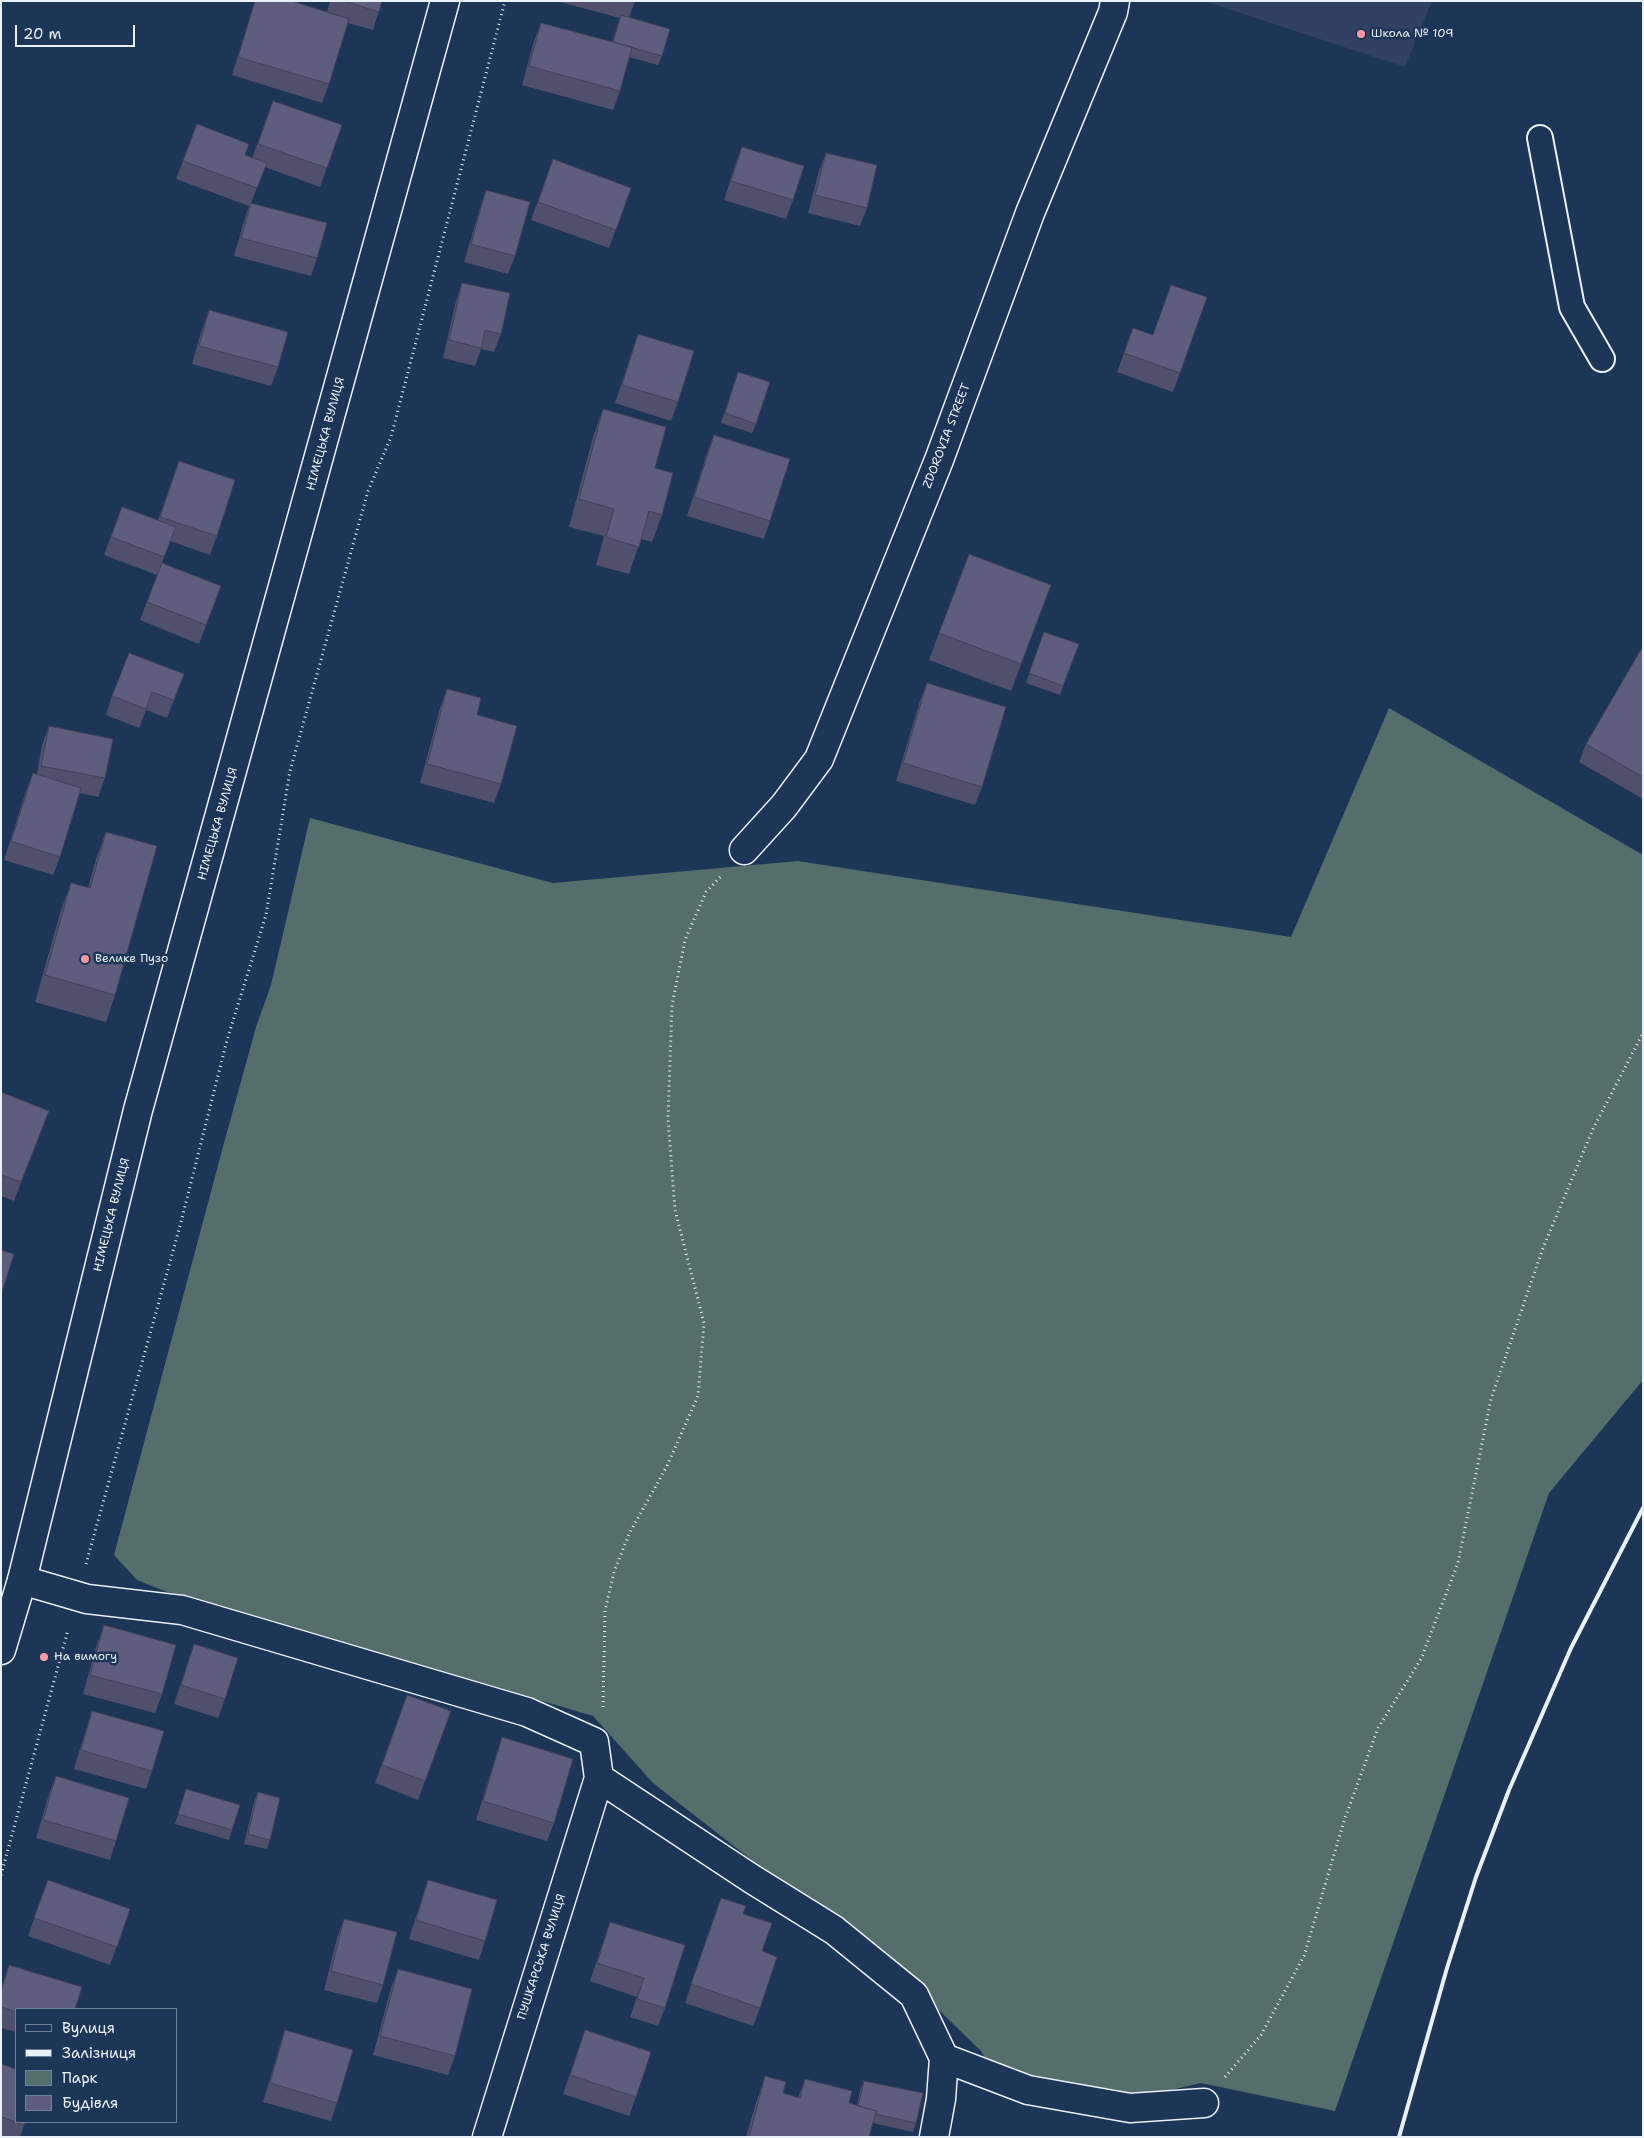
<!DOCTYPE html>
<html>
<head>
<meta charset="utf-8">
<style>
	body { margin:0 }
	#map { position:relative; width:1644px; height:2138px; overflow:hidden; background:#1d3557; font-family:"Shantell Sans",sans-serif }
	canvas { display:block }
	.frame { position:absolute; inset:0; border:2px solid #e8f1f8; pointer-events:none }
	.legend { position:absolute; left:15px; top:2008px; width:162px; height:115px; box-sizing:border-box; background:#1d3557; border:1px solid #6e8097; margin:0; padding:6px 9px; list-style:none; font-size:15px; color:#e8f1f8 }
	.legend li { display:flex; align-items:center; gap:10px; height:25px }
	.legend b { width:25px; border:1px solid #6e8097 }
	.scale { position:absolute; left:15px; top:25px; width:120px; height:22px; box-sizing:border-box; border:2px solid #e8f1f8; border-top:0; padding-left:6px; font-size:15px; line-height:18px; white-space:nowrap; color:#e8f1f8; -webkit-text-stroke:4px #1d3557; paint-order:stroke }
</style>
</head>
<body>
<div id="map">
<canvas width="1644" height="2138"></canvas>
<div class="frame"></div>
<ul class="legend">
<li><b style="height:6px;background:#1d3557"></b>Вулиця</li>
<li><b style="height:6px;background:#e8f1f8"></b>Залізниця</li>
<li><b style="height:14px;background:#546e6b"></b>Парк</li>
<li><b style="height:14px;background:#5e5d7e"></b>Будівля</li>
</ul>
<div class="scale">20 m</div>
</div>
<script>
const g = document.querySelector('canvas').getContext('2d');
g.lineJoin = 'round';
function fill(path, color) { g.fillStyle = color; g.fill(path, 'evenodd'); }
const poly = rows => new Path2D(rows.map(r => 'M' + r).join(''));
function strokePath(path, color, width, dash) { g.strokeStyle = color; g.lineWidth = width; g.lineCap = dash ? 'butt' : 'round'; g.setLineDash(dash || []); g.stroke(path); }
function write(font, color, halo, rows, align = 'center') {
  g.font = font + ' "Shantell Sans",sans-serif'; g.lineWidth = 5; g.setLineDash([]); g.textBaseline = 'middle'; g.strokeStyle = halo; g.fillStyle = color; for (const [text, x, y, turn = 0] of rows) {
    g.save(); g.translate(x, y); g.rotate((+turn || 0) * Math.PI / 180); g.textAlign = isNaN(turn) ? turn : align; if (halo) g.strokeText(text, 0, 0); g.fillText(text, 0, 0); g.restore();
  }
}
fill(poly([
	[1204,1,1432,1,1405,67]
]), '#304163');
fill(poly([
	[1389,708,1643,855,1643,1380,1549,1493,1335,2111,1201,2083,1122,2101,992,2068,980,2050,916,1988,653,1783,593,1716,180,1594,167,1592,137,1580,114,1555,224,1143,256,1027,271,985,310,818,553,883,798,861,1291,937]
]), '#546e6b');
const service = poly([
	[1540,138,1572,307,1602,359]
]);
const minor = poly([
	[744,850,784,806,819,759,939,460,1030,213,1113,12,1115,1],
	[22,1580,87,1599,182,1610,527,1712,594,1742,599,1778,752,1879,834,1930,914,1995,944,2058,1028,2090,1130,2108,1204,2103],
	[487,2137,599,1778],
	[934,2137,941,2099,944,2058]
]);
const secondary = poly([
	[1,1650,22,1580,138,1110,445,1]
]);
strokePath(service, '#e8f1f8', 28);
strokePath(minor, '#e8f1f8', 31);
strokePath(secondary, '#e8f1f8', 31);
strokePath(poly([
	[86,1564,180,1226,227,1040,266,915,290,771,368,491,391,437,505,1],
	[603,1707,605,1611,614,1572,629,1534,667,1466,698,1396,704,1323,675,1210,668,1119,672,1005,685,940,706,892,722,875],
	[1,1875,68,1630],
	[1225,2077,1261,2035,1304,1956,1344,1821,1378,1728,1421,1659,1458,1563,1491,1399,1543,1248,1593,1129,1643,1033]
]), '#e8f1f8', 3, [1, 4]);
strokePath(service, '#1d3557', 24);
strokePath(minor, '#1d3557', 28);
strokePath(secondary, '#1d3557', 28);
strokePath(poly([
	[1399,2137,1447,1968,1476,1877,1509,1790,1571,1648,1643,1508]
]), '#e8f1f8', 4);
fill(poly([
	[255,1,292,1,327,12,330,1,382,1,373,30,348,23,329,84,322,103,232,75],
	[556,1,635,1,629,17,662,56,658,65,629,57,620,91,613,110,522,85,534,41,541,23,612,42,620,18],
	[273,101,342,125,320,187,265,167,251,203,317,258,311,276,234,256,244,221,249,206,176,179,197,124,245,155,252,158],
	[742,147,793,200,786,219,724,200,735,165],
	[826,153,867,208,860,226,808,213,819,171],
	[553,159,631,188,609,248,531,220],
	[486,190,515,256,508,274,464,262,480,208],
	[462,283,501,334,494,352,481,349,475,366,443,358,456,301],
	[1207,297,1173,392,1117,372,1133,328,1153,335],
	[209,310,278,367,271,386,192,364,202,329],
	[638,334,678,402,671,421,615,403],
	[738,372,756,424,752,433,721,423],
	[603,409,655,468,662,515,652,542,641,539,629,574,596,565,604,536,569,527,593,437],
	[714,435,770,521,764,539,687,516,707,453],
	[179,461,217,536,210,555,170,541,162,563,221,586,199,644,140,620,157,575,104,555,122,507,158,520],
	[1051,585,1011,691,929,660,939,633],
	[1044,632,1079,644,1060,695,1026,683],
	[1643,646,1643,799,1579,762,1586,744],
	[184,674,167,718,146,710,139,728,106,715,112,696],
	[927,683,982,787,975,805,896,781,920,701],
	[447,689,477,715,501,784,494,803,420,783,440,708],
	[49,726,105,778,98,797,80,793,60,857,53,875,4,860,26,791,33,773,37,774,42,745],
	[106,832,115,995,106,1022,35,1002,61,910,71,883,88,888,96,859],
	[1,1092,49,1111,14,1201,1,1196],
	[104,1625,162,1694,155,1713,83,1694,97,1644],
	[194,1644,225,1699,218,1718,174,1704],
	[407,1695,451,1711,418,1800,375,1783],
	[92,1711,152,1771,146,1789,74,1769,86,1729],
	[502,1737,554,1823,547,1841,476,1820,496,1756],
	[56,1776,116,1841,110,1860,36,1838,49,1794],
	[186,1789,232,1830,229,1840,175,1824],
	[258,1792,270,1840,267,1849,244,1844,254,1802],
	[48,1880,130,1909,110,1965,28,1936],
	[428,1880,485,1941,479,1960,409,1939,422,1898],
	[743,1914,762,1951,760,2008,753,2026,685,2003,714,1917],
	[344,1919,383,1985,377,2003,324,1990,337,1938],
	[610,1922,665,2008,658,2026,630,2017,637,1997,590,1981],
	[9,1965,16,2009,16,2032,1,2028,1,1988],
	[398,1969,455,2056,448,2075,373,2055,391,1988],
	[285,2030,337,2103,331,2121,263,2102,279,2049],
	[585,2030,636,2097,629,2116,563,2094],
	[1,2064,25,2122,20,2137,1,2137],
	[765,2076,783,2093,798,2098,805,2079,849,2103,857,2106,860,2090,864,2081,916,2123,913,2132,873,2123,869,2137,746,2137,756,2103]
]), '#51506c');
fill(poly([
	[1051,585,1041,612,1011,691,1021,664],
	[49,1111,14,1201,21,1182]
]), '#424158');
const building = poly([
	[255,1,292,1,349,19,329,84,238,57,255,1],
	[344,1,382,1,379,12,344,1],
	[621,15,670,29,662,56,613,42,621,15],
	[541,23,632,47,620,91,529,66,541,23],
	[273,101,342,125,327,168,258,144,273,101],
	[197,124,249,144,245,155,267,163,257,188,183,161,197,124],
	[742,147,804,166,793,200,731,181,742,147],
	[826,153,877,165,867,208,815,195,826,153],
	[553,159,631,188,616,230,538,202,553,159],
	[486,190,530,202,515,256,471,244,486,190],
	[251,203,327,223,317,258,241,238,251,203],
	[462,283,510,293,501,334,485,330,481,348,449,340,462,283],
	[1171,285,1207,297,1180,373,1124,353,1133,328,1153,335,1171,285],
	[209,310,288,332,278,367,199,346,209,310],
	[638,334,694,351,678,402,622,385,638,334],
	[738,372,770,382,756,424,725,413,738,372],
	[603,409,666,427,655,468,673,473,662,515,649,511,639,547,606,537,614,509,579,499,603,409],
	[714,435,790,459,770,521,694,497,714,435],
	[179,461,235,480,217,536,160,517,179,461],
	[122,507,176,527,164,557,111,537,122,507],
	[969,554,1051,585,1021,664,939,633,969,554],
	[162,563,221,586,206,625,147,602,162,563],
	[1044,632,1079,644,1063,686,1029,673,1044,632],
	[1643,646,1643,777,1586,744,1643,646],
	[129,653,184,674,174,700,152,692,146,709,112,696,129,653],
	[927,683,1006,707,982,787,903,763,927,683],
	[447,689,481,698,477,715,517,726,501,784,427,764,447,689],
	[49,726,113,739,105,778,41,766,49,726],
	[33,773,81,788,60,857,11,841,33,773],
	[106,832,157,846,115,995,45,975,71,883,90,888,106,832],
	[1,1092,49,1111,21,1182,1,1175,1,1092],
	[1,1250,14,1254,1,1295,1,1250],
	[104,1625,176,1645,162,1694,90,1675,104,1625],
	[194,1644,238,1658,225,1699,181,1685,194,1644],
	[407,1695,451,1711,425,1781,382,1765,407,1695],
	[92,1711,164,1731,152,1771,81,1750,92,1711],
	[502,1737,573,1759,554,1823,483,1801,502,1737],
	[56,1776,129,1798,116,1841,43,1820,56,1776],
	[186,1789,240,1805,232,1830,178,1814,186,1789],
	[258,1792,280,1798,270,1840,248,1834,258,1792],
	[48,1880,130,1909,117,1947,34,1918,48,1880],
	[428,1880,497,1900,485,1941,416,1920,428,1880],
	[721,1898,746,1906,743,1914,772,1923,762,1951,777,1957,760,2008,691,1984,721,1898],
	[344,1919,397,1932,383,1985,331,1971,344,1919],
	[610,1922,685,1945,665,2008,637,1999,644,1978,597,1963,610,1922],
	[9,1965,82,1987,75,2009,16,2009,16,2012,1,2007,1,1992,9,1965],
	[398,1969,472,1989,455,2056,380,2036,398,1969],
	[285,2030,353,2050,337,2103,270,2083,285,2030],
	[585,2030,651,2052,636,2097,570,2075,585,2030],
	[1,2064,16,2069,16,2122,25,2122,24,2125,1,2117,1,2064],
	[765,2076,786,2082,783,2093,800,2098,805,2079,852,2091,849,2103,876,2111,869,2137,749,2137,765,2076],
	[864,2081,923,2093,916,2123,876,2114,876,2111,858,2106,864,2081]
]);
fill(building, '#5e5d7e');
strokePath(building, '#424158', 1);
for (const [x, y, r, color] of [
	[1361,34,5,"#ff9aa2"],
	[85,959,5,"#ff9aa2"],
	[44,1657,5,"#ff9aa2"]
]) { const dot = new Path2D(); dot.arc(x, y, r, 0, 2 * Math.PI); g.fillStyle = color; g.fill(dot); strokePath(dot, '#1d3557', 2); }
write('12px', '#e8f1f8', '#1d3557', [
	["Школа № 109",1371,34],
	["Велике Пузо",95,959],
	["На вимогу",54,1657]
], 'left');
write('12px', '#e8f1f8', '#1d3557', [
	["НІМЕЦЬКА ВУЛИЦЯ",326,434,-75],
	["ZDOROVIA STREET",947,436,-69],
	["НІМЕЦЬКА ВУЛИЦЯ",218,824,-74],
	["НІМЕЦЬКА ВУЛИЦЯ",112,1215,-76],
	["ПУШКАРСЬКА ВУЛИЦЯ",542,1957,-72]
]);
</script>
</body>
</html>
